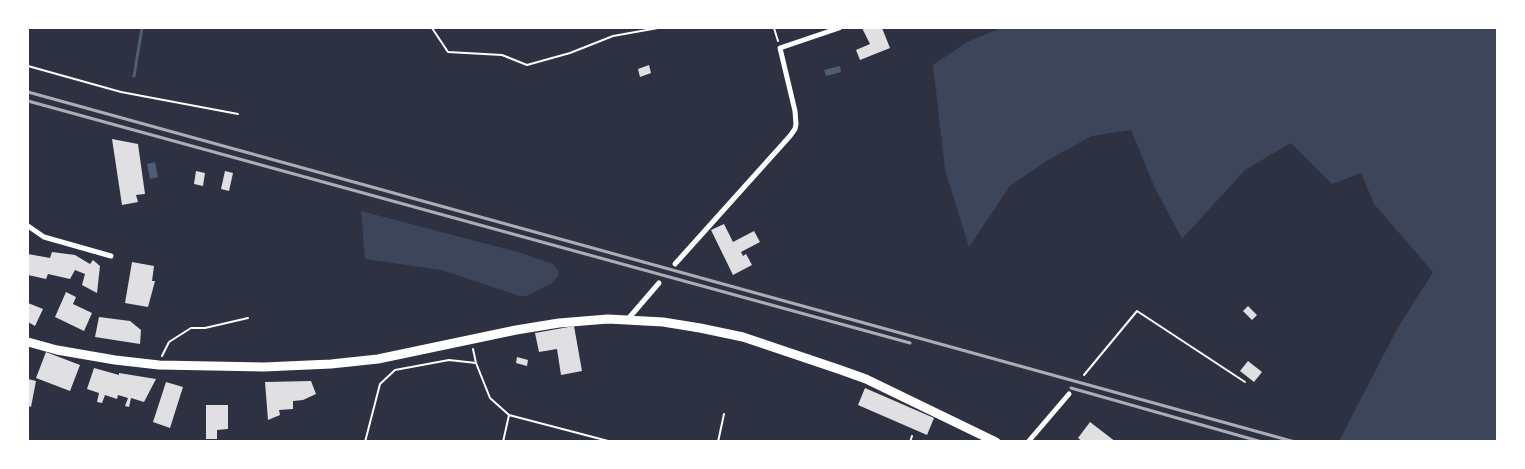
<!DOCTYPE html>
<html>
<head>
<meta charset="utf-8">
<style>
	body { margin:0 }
	#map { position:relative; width:1525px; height:469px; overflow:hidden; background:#2d3142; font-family:Rubik,sans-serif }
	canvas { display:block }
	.frame { position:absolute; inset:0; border:29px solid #fff; pointer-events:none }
</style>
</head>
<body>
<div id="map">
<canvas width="1525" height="469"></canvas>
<div class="frame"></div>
</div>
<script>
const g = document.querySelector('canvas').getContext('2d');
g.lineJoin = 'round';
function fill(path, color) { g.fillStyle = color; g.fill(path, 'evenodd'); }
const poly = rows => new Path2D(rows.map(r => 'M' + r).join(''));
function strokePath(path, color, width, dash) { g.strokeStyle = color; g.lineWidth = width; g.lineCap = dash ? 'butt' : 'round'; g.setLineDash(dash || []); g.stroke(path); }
fill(poly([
	[1001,28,1497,28,1497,441,1339,441,1397,329,1433,272,1374,204,1361,173,1332,184,1291,143,1245,170,1182,239,1154,186,1131,130,1092,136,1048,160,1010,186,969,247,945,170,933,65,967,42],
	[361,211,518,252,553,264,558,270,559,275,552,283,527,296,519,296,441,270,365,259]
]), '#3c4559');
fill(poly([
	[840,66,841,72,826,76,824,70],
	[155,162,158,177,150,179,147,164]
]), '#4f5d75');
strokePath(poly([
	[134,76,142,28]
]), '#4f5d75', 3);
fill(poly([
	[862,28,882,28,890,48,860,60,856,50,870,44],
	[649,65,651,73,640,77,638,69],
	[112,139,138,144,145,194,136,195,138,202,122,205],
	[196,171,205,173,203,186,194,184],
	[225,171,233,173,229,191,221,189],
	[724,224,733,242,754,231,760,242,741,252,743,256,746,254,752,265,733,275,711,230],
	[52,252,75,255,90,264,93,260,100,266,97,293,82,285,85,274,75,270,70,279,48,274,46,279,28,275,28,254,50,258],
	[132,262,154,266,152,281,155,281,148,307,125,303],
	[66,292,76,297,73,304,92,313,84,331,55,317],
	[28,303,43,309,35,326,28,322],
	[1248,306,1257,315,1252,320,1243,311],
	[99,317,130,321,141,330,140,344,95,337],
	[574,326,582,371,561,375,557,349,539,352,535,333],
	[46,352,80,365,70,391,36,378],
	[517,357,528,360,527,366,516,363],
	[1248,361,1262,372,1254,382,1240,371],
	[94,368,119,375,119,373,156,379,144,402,131,398,129,407,125,406,128,398,118,395,117,399,105,395,102,403,97,402,99,393,87,389],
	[28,379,36,381,31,407,28,406],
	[311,381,316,394,303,400,293,401,293,409,279,410,280,415,268,420,265,382],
	[166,382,183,387,170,428,153,422],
	[865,388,934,418,927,435,858,405],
	[206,405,228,405,228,429,217,430,217,439,206,439],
	[1090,422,1116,442,1083,442,1078,438]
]), '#e0e0e3');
strokePath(poly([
	[432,28,448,52,502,55,527,65,570,53,613,36,658,28],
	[774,28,778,41],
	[28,66,121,92,238,114],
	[473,349,476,363,490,398,509,415,612,442],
	[162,356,169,342,191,328,205,328,248,318],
	[1084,375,1137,311,1245,382],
	[365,442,380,384,395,370,449,360,476,363],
	[503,442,509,415],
	[718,442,724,414],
	[910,442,912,436]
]), '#fff', 2);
strokePath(poly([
	[28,226,44,237,111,256],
	[675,264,790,136,795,129,796,124,795,111,780,48,839,28],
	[628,319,659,283],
	[1028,442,1069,394]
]), '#fff', 5);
strokePath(poly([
	[28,342,57,350,115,360,159,365,264,367,331,364,378,359,516,330,559,323,608,319,663,322,700,328,743,337,838,369,866,379,996,442]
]), '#fff', 9);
strokePath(poly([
	[28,92,1295,442],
	[28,101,910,343],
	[1071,388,1262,442]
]), '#abadb3', 3);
</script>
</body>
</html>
